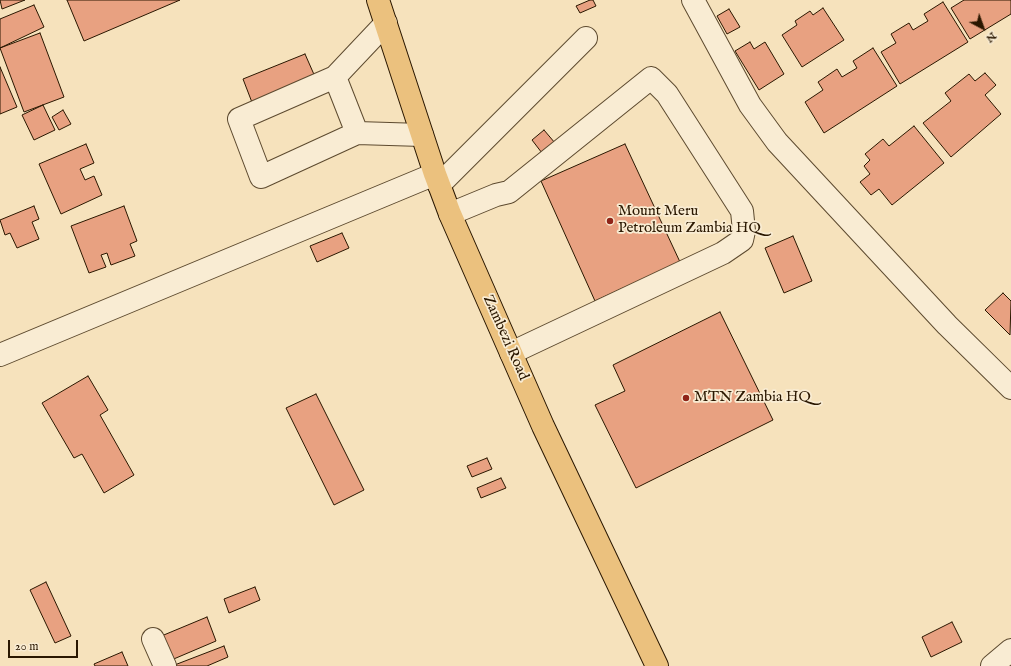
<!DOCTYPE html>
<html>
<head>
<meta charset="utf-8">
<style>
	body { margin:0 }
	#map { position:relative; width:1011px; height:666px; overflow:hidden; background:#f6e2bc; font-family:"IM FELL English",serif }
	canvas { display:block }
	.north { position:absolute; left:963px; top:8px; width:40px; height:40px; -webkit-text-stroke:3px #f9ecd3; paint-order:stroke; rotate:139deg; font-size:11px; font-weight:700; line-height:16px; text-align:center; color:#2a1700 }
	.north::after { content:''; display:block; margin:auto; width:14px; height:18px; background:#2a1700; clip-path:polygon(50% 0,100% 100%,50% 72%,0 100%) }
	.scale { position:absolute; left:8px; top:640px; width:70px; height:18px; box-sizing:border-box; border:2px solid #2a1700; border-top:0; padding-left:5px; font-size:12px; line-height:14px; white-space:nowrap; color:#2a1700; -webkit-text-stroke:3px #f9ecd3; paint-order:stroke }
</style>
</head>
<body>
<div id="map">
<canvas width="1011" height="666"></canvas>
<div class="north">N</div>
<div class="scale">20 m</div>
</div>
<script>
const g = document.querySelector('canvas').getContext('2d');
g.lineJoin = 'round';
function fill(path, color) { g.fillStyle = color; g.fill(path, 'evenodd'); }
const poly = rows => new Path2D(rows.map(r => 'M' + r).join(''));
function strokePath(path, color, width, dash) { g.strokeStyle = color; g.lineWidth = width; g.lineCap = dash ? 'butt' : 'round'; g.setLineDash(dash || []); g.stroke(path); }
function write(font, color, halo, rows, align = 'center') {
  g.font = font + ' "IM FELL English",serif'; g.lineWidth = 3.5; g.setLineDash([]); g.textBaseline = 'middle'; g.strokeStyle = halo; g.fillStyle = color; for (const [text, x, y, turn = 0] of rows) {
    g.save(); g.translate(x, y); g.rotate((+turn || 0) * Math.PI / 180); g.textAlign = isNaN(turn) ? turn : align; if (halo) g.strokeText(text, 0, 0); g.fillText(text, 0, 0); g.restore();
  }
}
const building = poly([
	[0,0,25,0,2,9,0,0],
	[67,0,180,0,84,41,67,0],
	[590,0,593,0,596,6,580,13,576,6,590,0],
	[964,0,1011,0,1011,14,970,39,951,8,964,0],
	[943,2,968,42,900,84,881,52,896,43,891,34,909,23,913,30,928,21,924,14,943,2],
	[34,5,44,27,0,48,0,19,34,5],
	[823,8,844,40,802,67,782,35,797,25,795,21,810,11,813,15,823,8],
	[729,9,740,27,727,34,717,16,729,9],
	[40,33,64,97,24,112,0,48,40,33],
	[750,42,754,49,765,42,784,74,759,90,735,51,750,42],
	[873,48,897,86,824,133,805,102,823,90,818,82,837,69,842,77,857,68,853,61,873,48],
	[305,54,316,79,253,105,243,79,305,54],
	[0,67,17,107,0,114,0,67],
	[985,73,996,85,985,95,1001,114,951,157,923,123,951,101,945,93,969,74,975,81,985,73],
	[43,105,55,130,34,140,22,115,43,105],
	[63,110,71,124,59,130,52,117,63,110],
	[914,126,944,163,892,205,879,189,871,195,860,182,870,174,864,166,870,160,865,154,883,139,889,146,914,126],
	[544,130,555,143,542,153,532,140,544,130],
	[86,144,94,163,80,169,85,180,94,176,102,195,61,214,39,164,86,144],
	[625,144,680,262,595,301,541,181,625,144],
	[34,206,39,219,32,222,39,239,17,248,10,233,5,235,0,220,34,206],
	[124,206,137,241,130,244,135,256,111,265,107,253,101,255,106,267,89,273,71,226,124,206],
	[342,233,349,248,317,262,310,246,342,233],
	[793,236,812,281,784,293,765,248,793,236],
	[1003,293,1011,301,1010,335,985,310,1003,293],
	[720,312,773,420,636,488,595,405,625,391,613,365,720,312],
	[88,376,108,410,100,415,134,475,104,493,82,454,74,458,42,403,88,376],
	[316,394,364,490,334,505,286,408,316,394],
	[487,458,492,469,472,477,467,466,487,458],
	[501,478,506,488,481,498,477,488,501,478],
	[46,582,71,636,55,643,30,590,46,582],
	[255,587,260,600,229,613,224,599,255,587],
	[207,617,216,641,169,661,159,637,207,617],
	[952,622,962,642,931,657,922,637,952,622],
	[224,646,228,657,207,666,172,666,224,646],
	[122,652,128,666,95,666,94,664,122,652]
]);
fill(building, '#e8a181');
strokePath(building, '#2a1700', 1);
const minor = poly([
	[693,0,750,105,777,142,947,325,1011,388],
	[386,23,335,77,239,119,261,177,357,133,422,135],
	[335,77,357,133],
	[439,185,586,38],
	[450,214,496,195,509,192,651,78,667,94,742,211,744,231,742,240,723,253,511,353],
	[0,355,435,174],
	[153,639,165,666],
	[992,666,1011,650]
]);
const major = poly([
	[378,0,435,174,450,214,543,426,657,666]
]);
strokePath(minor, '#5d4a2f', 24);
strokePath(major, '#2a1700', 24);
strokePath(minor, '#f9ecd3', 22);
strokePath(major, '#ebc17e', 22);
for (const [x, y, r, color] of [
	[610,221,4,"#8f2418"],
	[686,398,4,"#8f2418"]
]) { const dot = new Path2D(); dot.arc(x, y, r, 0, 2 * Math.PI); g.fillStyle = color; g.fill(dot); strokePath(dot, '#f9ecd3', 1.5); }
write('15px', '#2a1700', '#f9ecd3', [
	["Mount Meru",618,212],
	["Petroleum Zambia HQ",618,229],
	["MTN Zambia HQ",694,398]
], 'left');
write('15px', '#2a1700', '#f9ecd3', [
	["Zambezi Road",505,338,66]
]);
</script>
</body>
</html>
